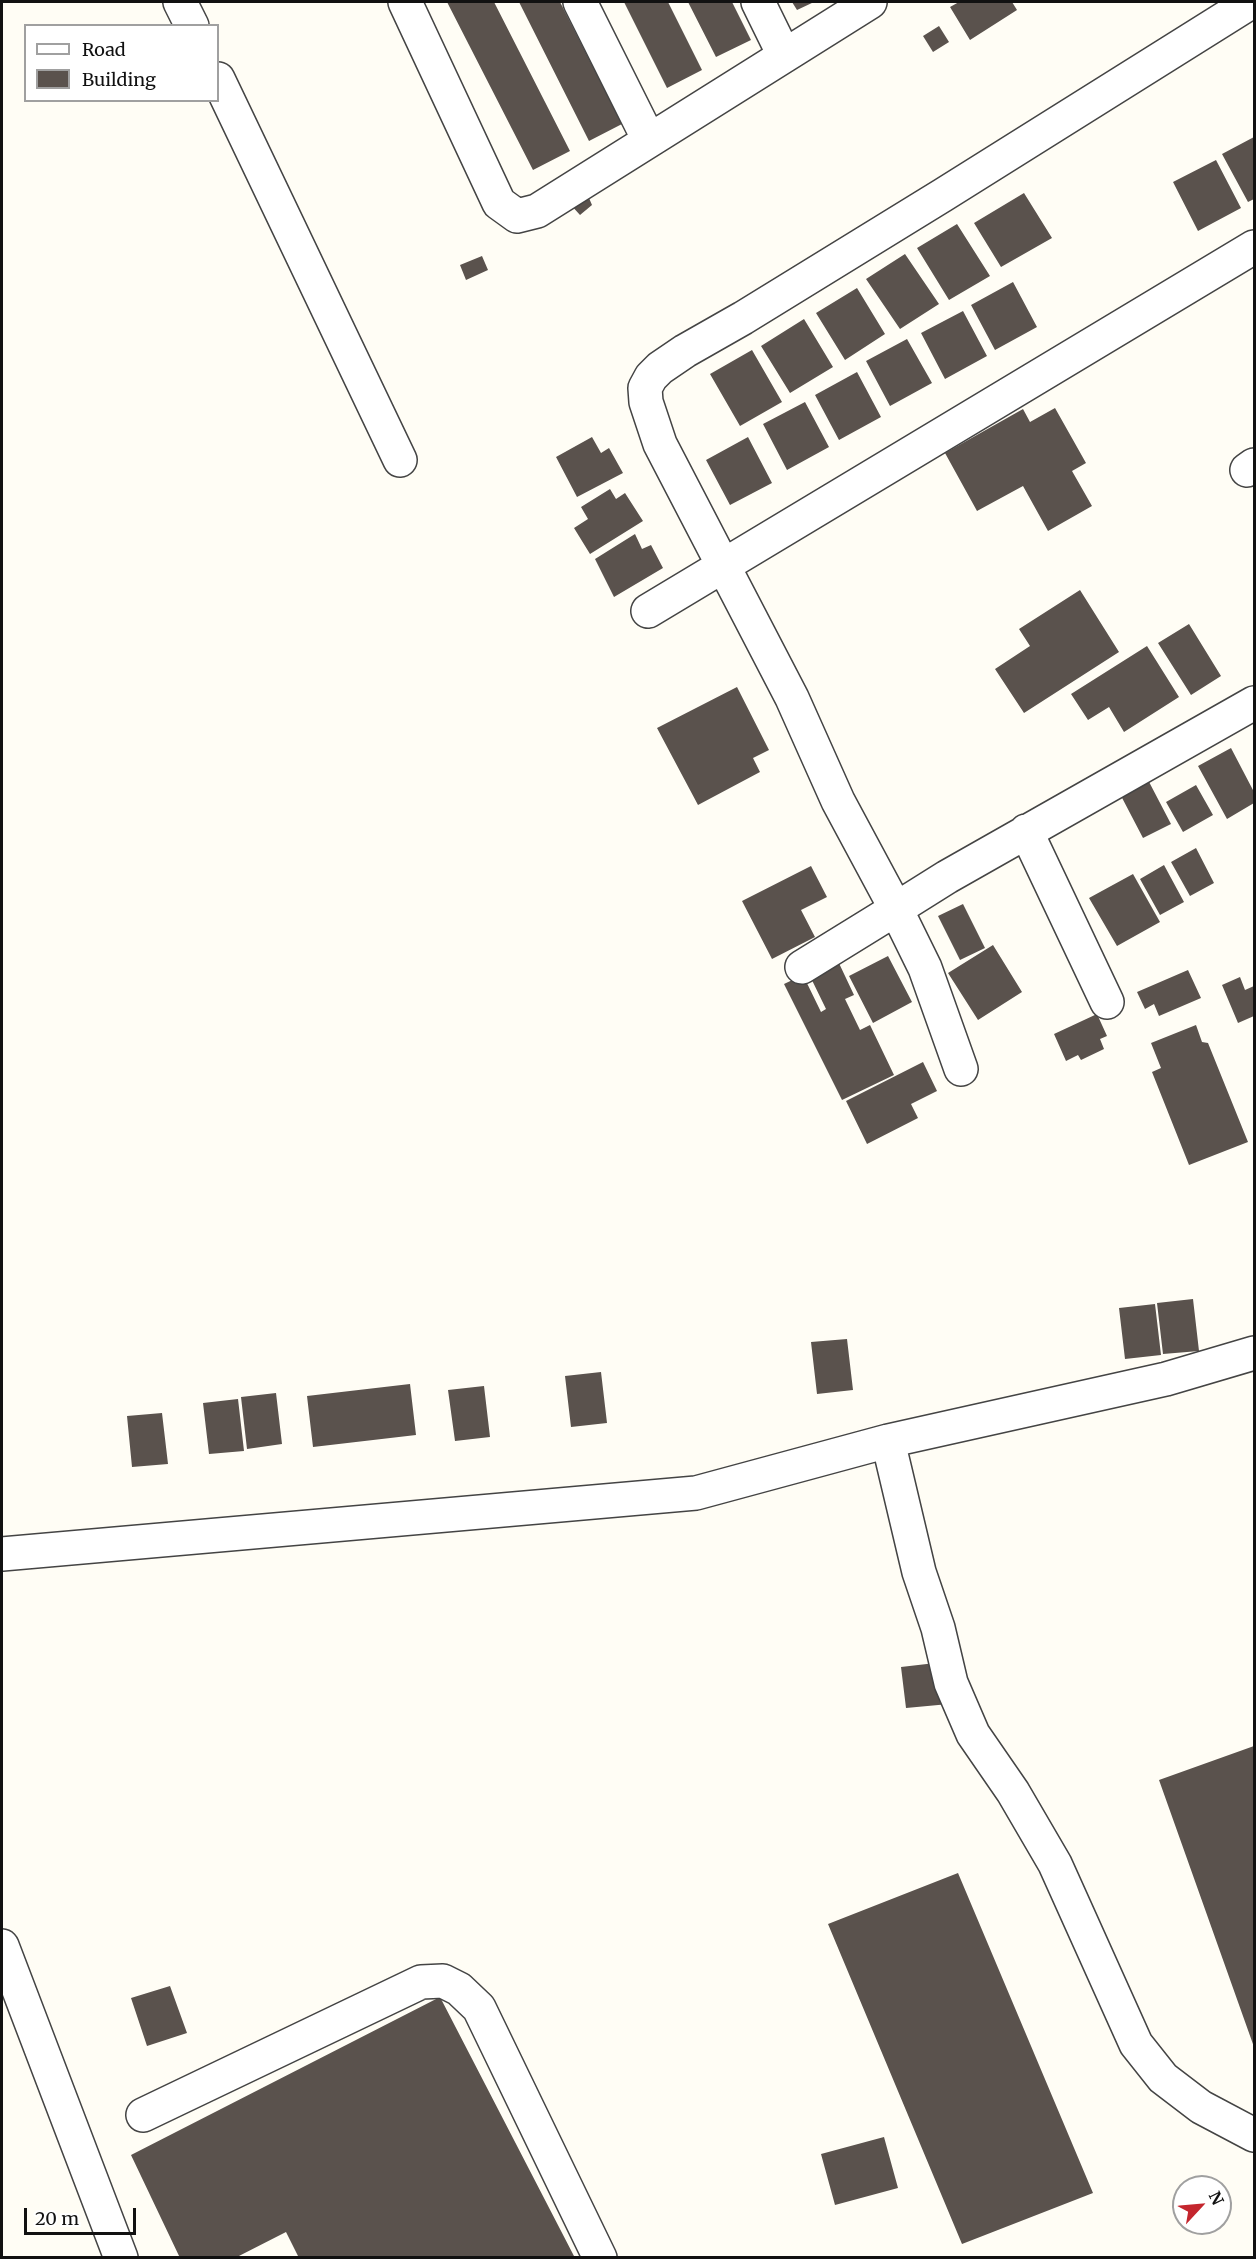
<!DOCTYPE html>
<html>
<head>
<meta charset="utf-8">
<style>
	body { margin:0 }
	#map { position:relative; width:1256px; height:2259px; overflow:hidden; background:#fffdf5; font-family:Merriweather,serif }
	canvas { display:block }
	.frame { position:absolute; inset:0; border:3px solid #111; pointer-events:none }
	.legend { position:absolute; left:24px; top:24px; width:195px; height:78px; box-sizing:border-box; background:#fff; border:2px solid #a0a0a0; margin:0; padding:8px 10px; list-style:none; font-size:18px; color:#111 }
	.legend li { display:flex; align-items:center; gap:12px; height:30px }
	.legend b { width:30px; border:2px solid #a0a0a0 }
	.north { position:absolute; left:1172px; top:2175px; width:60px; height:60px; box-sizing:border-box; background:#fff; border:2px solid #a0a0a0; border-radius:50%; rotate:64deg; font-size:16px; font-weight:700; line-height:24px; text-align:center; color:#111 }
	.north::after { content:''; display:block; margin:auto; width:21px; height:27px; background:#c4262e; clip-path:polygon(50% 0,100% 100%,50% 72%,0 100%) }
	.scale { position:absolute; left:24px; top:2208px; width:112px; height:27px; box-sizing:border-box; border:3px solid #111; border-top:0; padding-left:8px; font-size:18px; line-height:21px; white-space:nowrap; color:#111; -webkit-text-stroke:4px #fff; paint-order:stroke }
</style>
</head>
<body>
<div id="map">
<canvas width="1256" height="2259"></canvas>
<div class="frame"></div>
<ul class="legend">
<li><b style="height:8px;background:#fff"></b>Road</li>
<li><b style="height:16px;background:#5a524d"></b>Building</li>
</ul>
<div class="north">N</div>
<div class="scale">20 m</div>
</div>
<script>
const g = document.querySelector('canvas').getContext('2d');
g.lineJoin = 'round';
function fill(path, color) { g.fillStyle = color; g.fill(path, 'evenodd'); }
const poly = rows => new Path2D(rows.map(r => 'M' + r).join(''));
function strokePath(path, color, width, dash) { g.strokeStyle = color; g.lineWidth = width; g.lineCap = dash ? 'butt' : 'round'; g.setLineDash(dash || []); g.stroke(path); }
fill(poly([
	[447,2,494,2,570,151,533,170],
	[519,2,560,2,622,124,589,141],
	[624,2,668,2,702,70,667,88],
	[688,2,732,2,751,40,716,57],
	[792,2,814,2,797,10],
	[959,2,1012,2,1017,10,970,40,950,7],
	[939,26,949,42,933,52,923,36],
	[1254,137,1254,199,1248,202,1222,154],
	[1216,160,1241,208,1198,231,1173,182],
	[586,191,592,205,580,215,570,204],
	[1024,193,1052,238,1001,267,974,223],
	[957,224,990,276,949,300,917,248],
	[905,254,939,304,900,329,866,279],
	[482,256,488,270,466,280,460,265],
	[1013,282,1037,327,995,350,971,305],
	[857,288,885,334,845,360,816,313],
	[963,311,987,356,945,379,921,333],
	[804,319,833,367,790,393,761,346],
	[907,339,932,383,890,406,866,361],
	[752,350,782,402,740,426,710,374],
	[857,372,881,417,839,440,815,395],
	[805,402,829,447,787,470,763,424],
	[1055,408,1086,463,1072,471,1092,506,1048,531,1023,486,977,511,945,453,1023,409,1030,422],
	[592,437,601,453,609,448,623,473,577,497,556,457],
	[748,437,772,483,730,505,706,460],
	[610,489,616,499,625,493,643,521,590,554,574,528,588,519,581,507],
	[635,534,642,549,651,545,663,568,614,597,595,559],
	[1080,590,1119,652,1024,713,995,669,1030,646,1019,629],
	[1189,624,1221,676,1191,695,1158,643],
	[1147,646,1179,697,1124,732,1109,707,1088,720,1071,694],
	[737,687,769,750,753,758,760,772,698,805,657,728],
	[1231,748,1254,792,1254,803,1227,819,1198,766],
	[1147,778,1171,824,1143,838,1119,792],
	[1196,785,1213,815,1183,832,1166,802],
	[1196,848,1214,883,1190,896,1171,862],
	[1164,865,1184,902,1160,915,1140,879],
	[811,866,827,897,801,910,815,937,772,959,742,901],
	[1133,874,1160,922,1117,946,1089,898],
	[963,904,985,948,960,960,938,916],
	[993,945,1022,992,978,1020,948,973],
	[888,956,912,1002,873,1023,849,976],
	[837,959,854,995,845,999,860,1030,870,1025,894,1075,842,1100,784,984,803,975,821,1012,826,1009,808,972],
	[1188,970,1201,998,1159,1016,1154,1004,1145,1009,1137,992],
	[1240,977,1245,990,1254,986,1254,1016,1238,1023,1222,985],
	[1097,1014,1107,1036,1100,1039,1104,1049,1081,1060,1078,1055,1066,1061,1054,1034],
	[1196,1025,1202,1042,1208,1043,1248,1142,1189,1165,1152,1072,1161,1068,1151,1043],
	[923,1062,937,1091,911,1104,918,1118,867,1144,846,1101],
	[1193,1299,1199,1351,1163,1354,1157,1303],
	[1155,1304,1161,1355,1125,1359,1119,1308],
	[847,1339,853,1390,817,1394,811,1342],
	[601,1372,607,1423,571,1427,565,1376],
	[410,1384,416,1435,313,1447,307,1396],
	[484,1386,490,1437,455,1441,448,1390],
	[276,1393,282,1444,247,1449,241,1397],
	[238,1399,244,1451,209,1454,203,1403],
	[162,1413,168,1464,132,1467,127,1416],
	[944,1662,949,1704,906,1708,901,1667],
	[1254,1746,1254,2047,1159,1780],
	[958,1873,1093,2193,962,2244,828,1924],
	[170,1986,187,2033,147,2046,131,1998],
	[440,1997,575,2258,299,2258,286,2232,235,2258,180,2258,131,2155],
	[884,2137,898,2188,835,2205,821,2154]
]), '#5a524d');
const minor = poly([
	[180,2,192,26],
	[405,2,499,203,517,216,537,211,870,2],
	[580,2,649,140],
	[758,2,784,55],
	[218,79,400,460],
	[1247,470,1254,465],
	[648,611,1254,247],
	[1026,831,1107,1002],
	[802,967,896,909,838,801,792,698,660,444,646,402,645,388,651,377,660,368,685,351,743,318,943,195,1251,2],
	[961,1069,925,968,896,909,947,877,1254,703],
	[888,1441,919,1572,938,1628,951,1683,973,1734,1013,1792,1055,1864,1136,2044,1163,2078,1201,2107,1254,2135],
	[2,1554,696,1493,888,1441,1166,1379,1254,1353],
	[2,1946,121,2258],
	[143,2115,421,1982,443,1981,459,1989,479,2008,600,2258]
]);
strokePath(minor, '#444', 36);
strokePath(minor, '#fff', 33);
</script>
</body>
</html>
